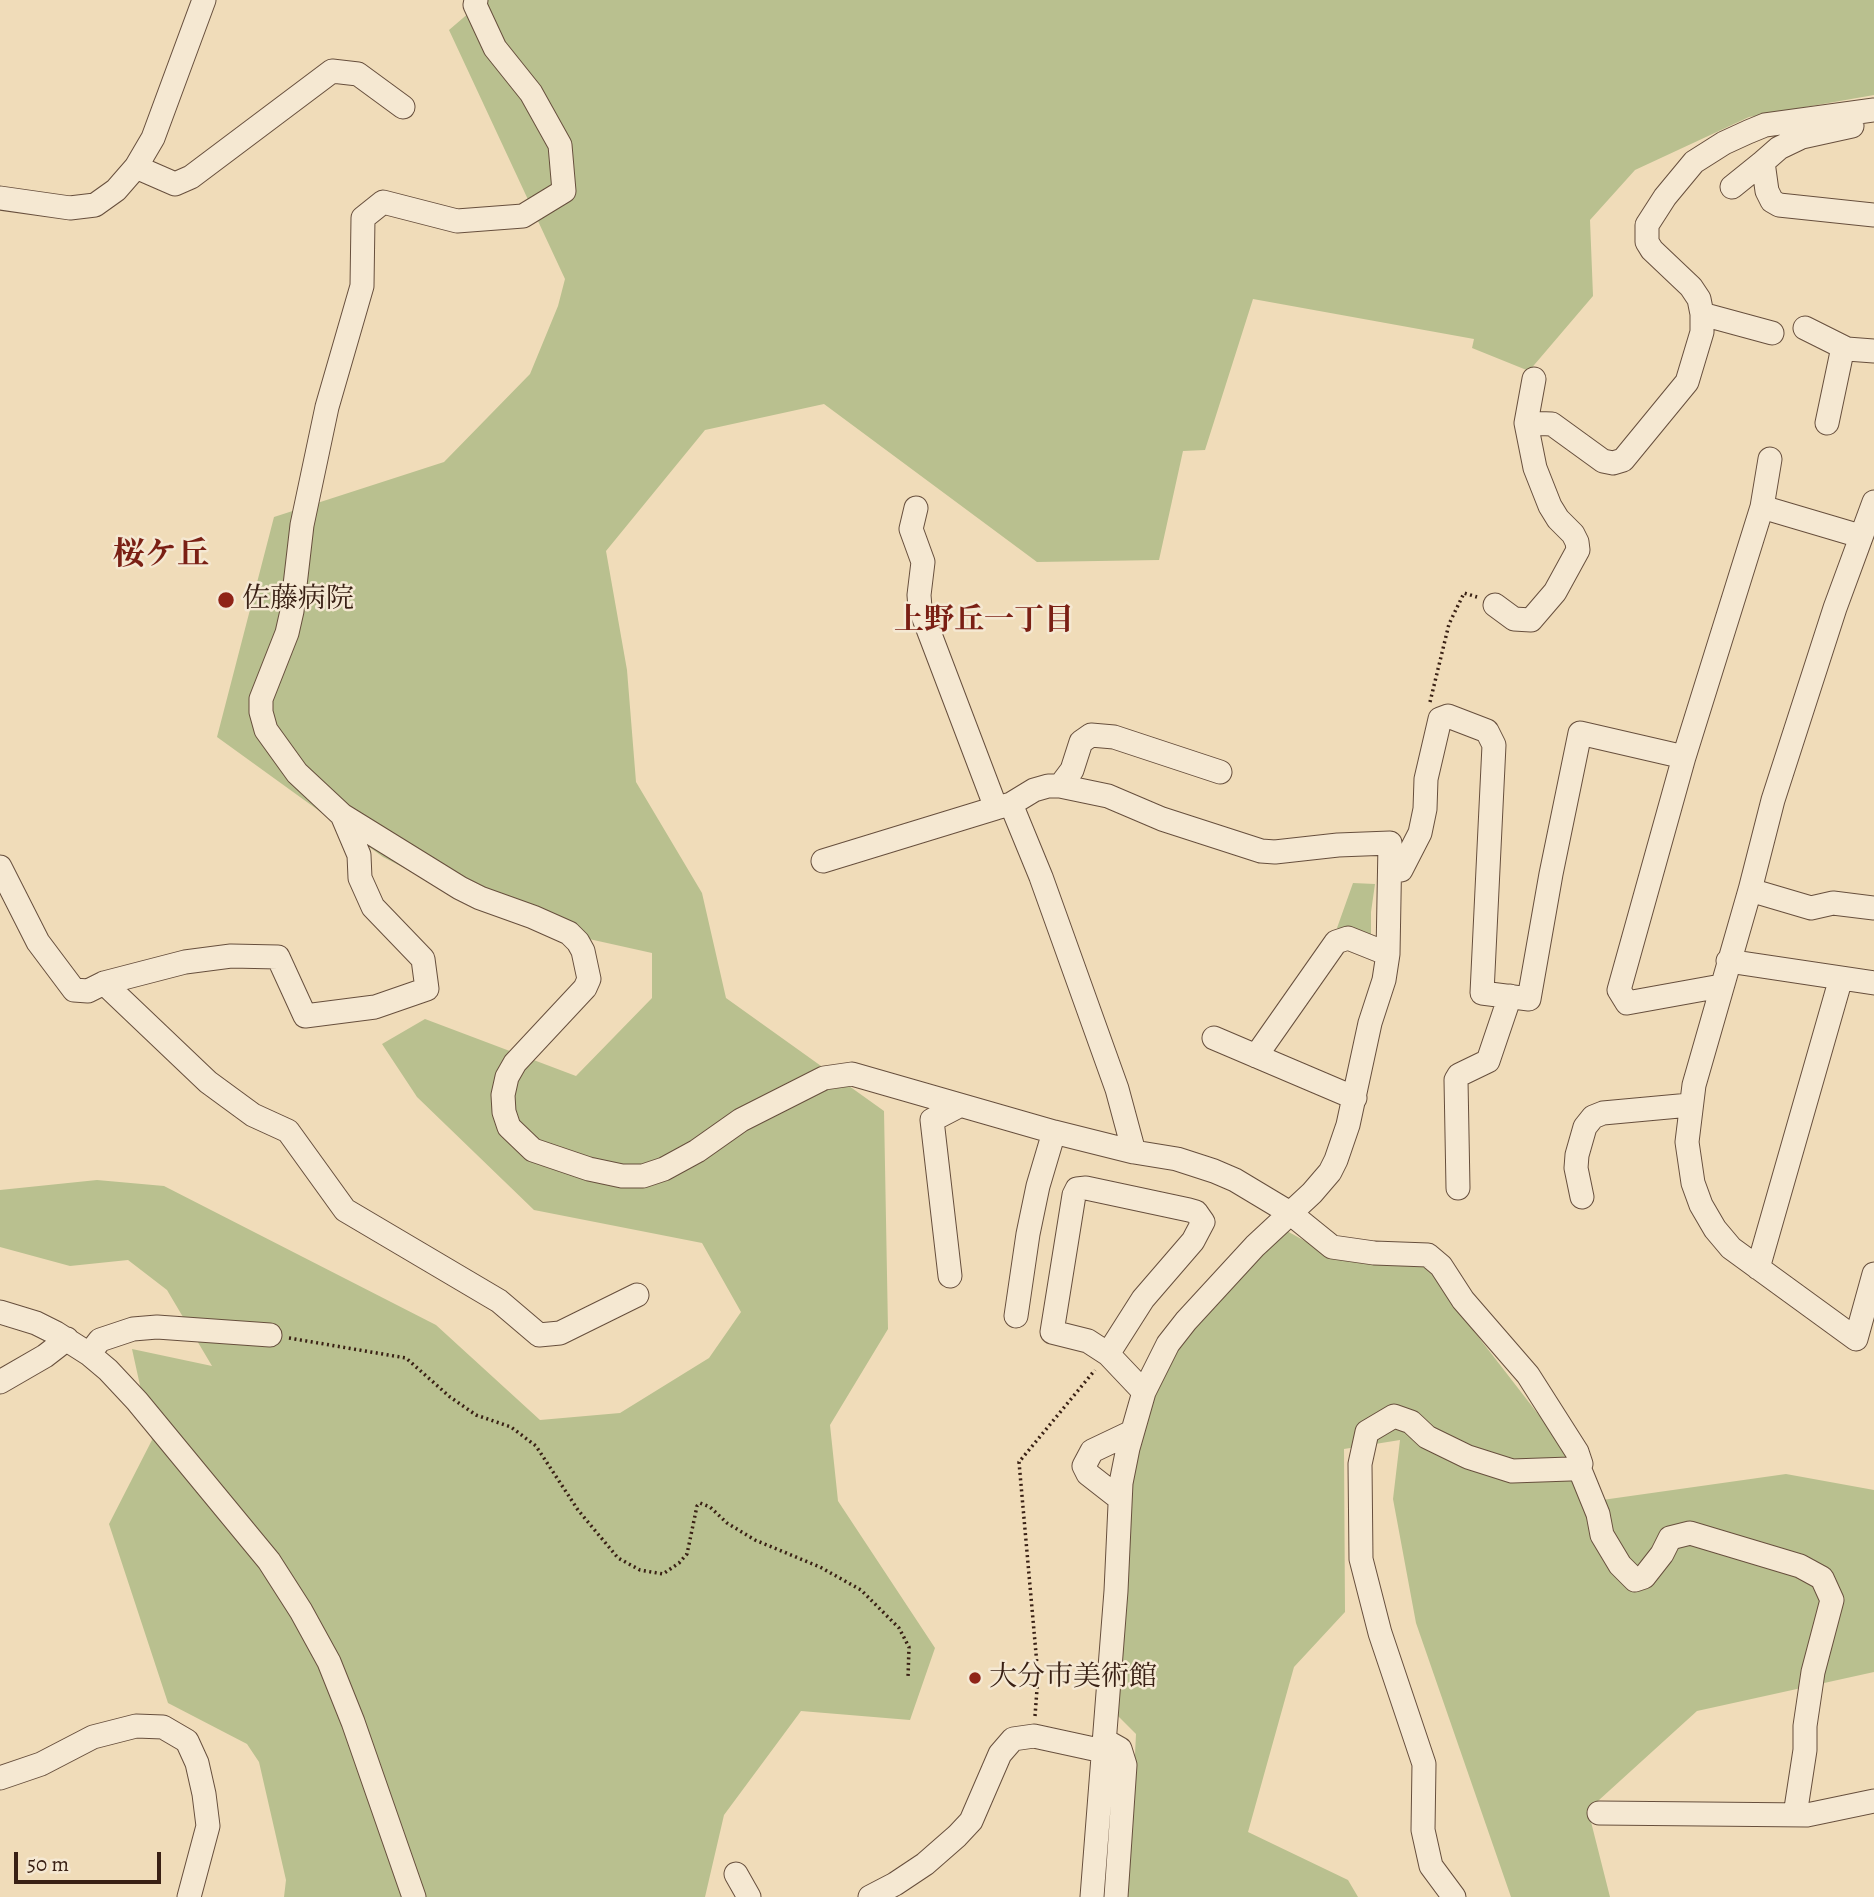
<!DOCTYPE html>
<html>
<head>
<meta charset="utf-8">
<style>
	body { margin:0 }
	#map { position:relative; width:1874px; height:1897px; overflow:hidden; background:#f0dcb9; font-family:Alegreya,serif }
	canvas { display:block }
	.scale { position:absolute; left:14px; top:1852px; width:147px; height:32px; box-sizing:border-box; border:4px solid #392014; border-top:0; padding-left:9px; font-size:21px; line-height:24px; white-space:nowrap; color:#392014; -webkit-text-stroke:5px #f5e8d2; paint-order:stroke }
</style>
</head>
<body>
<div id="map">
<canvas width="1874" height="1897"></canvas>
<div class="scale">50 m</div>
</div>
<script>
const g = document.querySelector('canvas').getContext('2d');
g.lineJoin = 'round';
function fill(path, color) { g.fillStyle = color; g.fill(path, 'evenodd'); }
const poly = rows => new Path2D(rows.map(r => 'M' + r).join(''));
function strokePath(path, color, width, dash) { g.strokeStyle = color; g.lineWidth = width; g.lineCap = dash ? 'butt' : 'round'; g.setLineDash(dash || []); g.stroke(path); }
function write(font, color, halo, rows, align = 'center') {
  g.font = font + ' Alegreya,"Noto Serif JP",serif'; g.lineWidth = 5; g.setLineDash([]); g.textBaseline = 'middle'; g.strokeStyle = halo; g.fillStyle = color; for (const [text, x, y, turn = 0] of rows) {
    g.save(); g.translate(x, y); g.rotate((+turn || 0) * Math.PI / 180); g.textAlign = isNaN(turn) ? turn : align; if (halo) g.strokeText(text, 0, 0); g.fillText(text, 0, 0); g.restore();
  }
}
fill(poly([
	[484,0,1874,0,1874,95,1749,117,1635,170,1590,220,1593,296,1529,371,1472,348,1474,339,1253,299,1205,450,1183,451,1159,560,1037,562,824,404,705,430,606,551,627,670,636,782,702,893,726,998,884,1111,888,1329,830,1425,838,1501,935,1648,910,1720,801,1711,724,1815,705,1897,284,1897,286,1880,259,1762,247,1744,168,1703,109,1524,152,1440,132,1349,212,1366,167,1290,128,1260,70,1266,0,1247,0,1190,97,1180,164,1186,436,1325,540,1420,620,1413,709,1358,741,1312,702,1243,534,1210,417,1097,382,1044,425,1019,576,1076,652,998,652,953,508,921,383,857,217,737,274,517,444,462,530,374,558,306,565,279,449,30],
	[1353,883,1375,884,1371,912,1371,938,1337,928],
	[1285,1230,1336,1258,1414,1262,1440,1271,1473,1330,1569,1454,1588,1502,1786,1474,1874,1490,1874,1672,1697,1711,1588,1810,1610,1897,1511,1897,1416,1623,1393,1499,1400,1440,1344,1449,1345,1612,1294,1667,1248,1832,1348,1880,1358,1897,1128,1897,1136,1734,1116,1714,1130,1484,1151,1394,1187,1332]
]), '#b9c08f');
const minor = poly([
	[476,0,475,5,495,48,531,93,560,145,564,191,523,216,457,221,383,202,363,218,362,286,327,407,302,525,292,611,287,633,261,699,261,712,266,730,297,773,342,815,460,888,480,898,533,917,569,933,578,942,583,951,589,979,585,988,515,1063,507,1077,503,1095,504,1112,509,1127,533,1150,589,1169,622,1176,643,1176,664,1169,697,1151,741,1120,824,1078,852,1074,1054,1132,1134,1152,1177,1159,1214,1171,1235,1180,1290,1213,1332,1247,1374,1253,1428,1255,1441,1266,1463,1300,1528,1375,1577,1452,1581,1464,1570,1469,1512,1471,1468,1457,1427,1437,1411,1422,1394,1416,1367,1432,1360,1464,1361,1559,1380,1633,1424,1764,1423,1830,1431,1866,1454,1897],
	[1852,126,1802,137,1779,148,1763,162,1767,191,1772,201,1779,205,1874,215],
	[136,167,175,184,191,177,332,71,358,74,403,107],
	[1732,187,1763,162],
	[0,198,70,208,95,205,116,190,136,167,153,138,204,0],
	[1702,314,1772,333],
	[1805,328,1847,349,1874,351],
	[1526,423,1552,424,1603,461,1613,463,1623,460,1687,382,1702,332,1702,314,1699,299,1691,287,1652,250,1647,242,1647,225,1665,197,1694,162,1724,143,1748,132,1765,125,1874,110],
	[1827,423,1843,347],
	[1874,502,1835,608,1773,800,1750,890,1694,1085,1687,1142,1693,1183,1701,1205,1715,1229,1731,1248,1856,1339,1874,1274],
	[1762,507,1770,459],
	[916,508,911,529,923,562,919,595,920,608,996,808,1011,804,1041,877,1117,1089,1134,1152],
	[1495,605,1514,619,1531,620,1555,592,1578,550,1577,542,1573,534,1558,519,1550,506,1535,468,1526,423,1534,379],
	[1060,786,1072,770,1081,742,1091,735,1114,737,1220,772],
	[1011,804,1034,790,1048,786,1060,786,1108,796,1162,819,1261,851,1275,852,1338,845,1390,843,1388,954,1384,980,1370,1023,1348,1125,1336,1160,1330,1172,1312,1193,1255,1246,1186,1321,1168,1344,1144,1392,1128,1448,1121,1483,1116,1591,1092,1897],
	[823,861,996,808],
	[0,867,38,942,74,990,88,991,104,983,208,1082,253,1115,288,1131,345,1210,499,1301,539,1335,560,1333,637,1295],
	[1390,872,1401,870,1420,833,1425,809,1426,779,1440,719,1448,716,1487,731,1494,745,1482,993,1529,999,1551,874,1580,733,1684,757],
	[1750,890,1811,908,1833,903,1874,908],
	[1728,961,1874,983],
	[104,983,185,962,231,956,278,957,305,1016,375,1007,427,989,423,959,373,907,360,878,359,855,342,815],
	[1721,986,1627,1003,1619,990,1684,757,1762,507,1860,536],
	[1214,1038,1355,1098],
	[1256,1056,1336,942,1348,938,1388,954],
	[1458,1188,1456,1080,1459,1075,1488,1061,1510,996],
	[1582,1197,1576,1168,1577,1155,1585,1127,1593,1117,1603,1113,1690,1105],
	[1758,1268,1841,978],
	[950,1276,932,1120,959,1106],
	[0,1312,36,1323,56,1333,89,1354,108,1370,137,1401,269,1561,301,1611,329,1662,353,1722,414,1897],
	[1016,1316,1028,1234,1038,1186,1054,1132],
	[89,1354,100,1340,133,1329,157,1327,270,1335],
	[1108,1354,1088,1341,1052,1332,1074,1195,1077,1189,1086,1188,1189,1210,1196,1212,1203,1222,1193,1241,1143,1299,1108,1354,1144,1392],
	[0,1382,45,1356,67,1339],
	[1578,1465,1598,1514,1602,1535,1620,1565,1635,1580,1644,1577,1662,1554,1670,1538,1690,1533,1800,1566,1822,1578,1832,1600,1813,1672,1805,1726,1805,1750,1795,1815],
	[1120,1499,1088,1474,1084,1466,1092,1451,1132,1432],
	[1104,1740,1120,1749,1125,1765,1116,1897],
	[0,1778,41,1764,93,1737,136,1726,163,1727,187,1741,197,1763,204,1794,208,1826,189,1897],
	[1599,1813,1807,1815,1874,1801],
	[736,1874,749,1897],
	[870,1897,895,1884,925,1864,957,1836,971,1821,1000,1754,1013,1739,1034,1736,1103,1751]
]);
strokePath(minor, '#674f3d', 25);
strokePath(poly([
	[1430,702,1449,624,1464,593,1477,597],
	[289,1338,406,1358,450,1397,476,1415,511,1427,536,1446,578,1510,618,1558,640,1570,663,1574,679,1563,687,1554,697,1506,700,1503,710,1507,727,1523,755,1540,820,1567,861,1590,899,1628,909,1647,908,1678],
	[1035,1716,1038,1676,1019,1462,1095,1370]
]), '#392014', 3.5, [2, 3.5]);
strokePath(minor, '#f5e8d2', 23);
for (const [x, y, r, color] of [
	[226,600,9,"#8f2418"],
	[975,1678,7,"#8f2418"]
]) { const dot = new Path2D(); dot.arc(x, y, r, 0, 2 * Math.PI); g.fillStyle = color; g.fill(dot); strokePath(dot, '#f5e8d2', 2.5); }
write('28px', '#392014', '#f5e8d2', [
	["佐藤病院",242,600],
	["大分市美術館",989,1678]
], 'left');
write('bold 30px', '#7a1f14', '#f5e8d2', [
	["上野丘一丁目",984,622]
]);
write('bold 32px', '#7a1f14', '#f5e8d2', [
	["桜ケ丘",161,556]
]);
</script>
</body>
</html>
